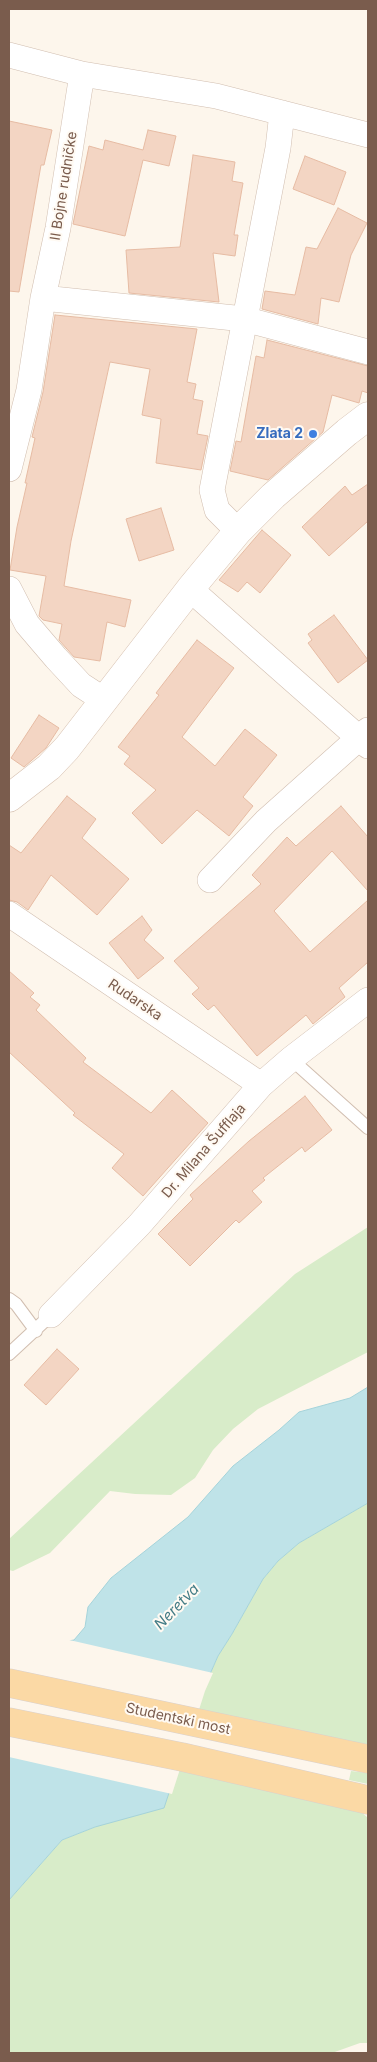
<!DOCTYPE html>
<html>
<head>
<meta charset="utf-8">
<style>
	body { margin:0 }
	#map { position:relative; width:377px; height:2062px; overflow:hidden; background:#fdf6ec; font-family:Inter,sans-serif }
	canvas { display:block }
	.frame { position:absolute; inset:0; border:10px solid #7a5c4d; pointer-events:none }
</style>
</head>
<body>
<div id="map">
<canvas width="377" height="2062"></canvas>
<div class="frame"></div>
</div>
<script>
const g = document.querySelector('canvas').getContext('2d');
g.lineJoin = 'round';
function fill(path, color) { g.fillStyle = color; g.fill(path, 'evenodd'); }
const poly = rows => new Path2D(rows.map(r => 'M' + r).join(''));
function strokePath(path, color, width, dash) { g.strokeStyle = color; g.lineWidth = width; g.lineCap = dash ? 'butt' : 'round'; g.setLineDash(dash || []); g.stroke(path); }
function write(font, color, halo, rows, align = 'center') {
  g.font = font + ' Inter,sans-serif'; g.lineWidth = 4; g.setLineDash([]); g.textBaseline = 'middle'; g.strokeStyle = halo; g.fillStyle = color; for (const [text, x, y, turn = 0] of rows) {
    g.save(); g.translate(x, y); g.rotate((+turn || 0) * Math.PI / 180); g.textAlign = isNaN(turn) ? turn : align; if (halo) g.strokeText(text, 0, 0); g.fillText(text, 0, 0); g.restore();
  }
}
fill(poly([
	[368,1227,368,1352,258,1409,233,1429,213,1450,195,1478,171,1495,135,1494,110,1491,50,1553,13,1571,9,1570,9,1539,295,1274],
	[368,1503,368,1759,192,1722,203,1690,218,1656,232,1634,263,1579,278,1561,299,1543],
	[182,1757,340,1793,368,1818,368,2043,360,2043,332,2053,9,2053,9,1900,62,1840,95,1827],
	[351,1771,368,1773,368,1784,349,1780]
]), '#d8ecc9');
const water = poly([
	[368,1387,368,1503,299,1543,278,1561,263,1579,232,1634,218,1656,203,1690,164,1808,95,1827,62,1840,9,1900,9,1708,56,1643,74,1640,85,1627,88,1607,111,1578,188,1517,233,1466,279,1430,299,1412,350,1398,368,1387]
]);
fill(water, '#bfe3e8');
strokePath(water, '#a5d3da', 1);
fill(poly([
	[65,1639,213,1673,205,1691,172,1794,9,1757,9,1703,34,1661,54,1641]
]), '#fdf6ec');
const building = poly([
	[9,121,52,130,44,165,41,165,19,292,9,291,9,121],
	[148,130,176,136,169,166,143,160,125,236,73,224,89,146,103,150,105,140,143,150,148,130],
	[193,155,235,162,232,181,243,183,234,235,238,235,235,256,213,253,219,302,129,293,126,250,180,247,193,155],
	[305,156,346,172,334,205,293,189,305,156],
	[338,208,367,223,351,255,339,302,321,298,318,324,262,309,265,291,295,295,306,247,317,249,338,208],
	[55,315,197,329,187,382,196,384,193,399,203,401,197,434,208,436,201,470,156,463,161,419,142,415,150,369,110,362,71,541,64,586,131,600,125,627,107,622,100,661,74,657,59,640,62,624,43,620,39,616,46,576,10,570,17,527,27,483,25,483,35,438,32,437,43,392,55,315],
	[267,340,368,366,368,393,362,391,359,403,332,395,323,432,268,480,230,471,236,441,241,442,256,356,264,358,267,340],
	[368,484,368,521,329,556,302,527,345,486,352,495,368,484],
	[161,508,174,550,139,561,126,519,161,508],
	[262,530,291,555,260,593,247,582,238,592,219,580,262,530],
	[334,615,368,660,338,683,308,643,312,640,308,634,334,615],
	[197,640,234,668,182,737,215,766,245,729,277,755,243,797,253,806,229,836,197,810,162,844,132,813,156,790,124,764,130,756,118,747,159,695,156,693,197,640],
	[39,715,59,728,46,748,24,767,11,758,39,715],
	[67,796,96,819,82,838,129,879,97,915,51,875,28,910,17,902,9,900,9,845,21,853,67,796],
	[341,806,368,837,368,891,332,851,274,911,310,952,368,900,368,962,339,988,345,997,313,1024,306,1015,257,1056,214,1005,208,1010,192,994,199,988,174,961,261,884,252,875,287,837,296,846,341,806],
	[142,916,152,930,144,940,164,958,138,979,109,943,142,916],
	[9,971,34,993,30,997,40,1005,36,1010,86,1058,83,1062,151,1113,172,1090,208,1123,143,1196,112,1168,124,1154,73,1115,75,1113,9,1052,9,971],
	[305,1096,332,1130,305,1152,302,1147,263,1178,265,1180,252,1191,262,1202,239,1223,236,1220,190,1266,158,1234,193,1199,190,1195,249,1141,305,1096],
	[57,1349,79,1369,46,1405,24,1385,57,1349]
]);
fill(building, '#f3d5c3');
strokePath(building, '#e6bba3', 1);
const lane = poly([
	[291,1059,368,1128],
	[9,1299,16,1304,36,1331],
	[9,1354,51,1315]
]);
const street = poly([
	[9,55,82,74,216,96,368,135],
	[43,298,244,319,368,352],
	[9,469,29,390,43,298,58,228,82,74],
	[238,531,217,510,212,490,278,148,282,113],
	[9,589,27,624,56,658,81,685,104,700],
	[190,589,368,746],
	[210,880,266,821,368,730],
	[9,914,261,1085],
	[51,1315,139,1225,261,1085,291,1059,368,1000]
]);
const secondary = poly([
	[9,798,49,767,67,748,190,589,238,531,273,496,347,432,368,416]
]);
const primary = poly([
	[9,1683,368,1759],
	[9,1722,182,1757,368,1800]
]);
strokePath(lane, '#d1beb0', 14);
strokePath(street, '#d1beb0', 26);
strokePath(secondary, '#d6c0b0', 29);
strokePath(primary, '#dad1cd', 29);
strokePath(lane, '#fff', 12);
strokePath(street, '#fff', 25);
strokePath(secondary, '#fff', 28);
strokePath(primary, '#fbd9a5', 28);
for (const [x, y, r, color] of [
	[313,434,5,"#3f7fe0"]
]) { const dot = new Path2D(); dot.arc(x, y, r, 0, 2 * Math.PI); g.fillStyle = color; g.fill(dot); strokePath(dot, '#fffaf3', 2); }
write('14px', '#7a5c4d', '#fffaf3', [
	["II Bojne rudničke",64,186,-81],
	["Rudarska",135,1000,34],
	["Dr. Milana Šufflaja",204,1151,-49],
	["Studentski most",178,1719,12]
]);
write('bold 14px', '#366cbe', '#fffaf3', [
	["Zlata 2",303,434]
], 'right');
write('italic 15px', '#437c86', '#fffaf3', [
	["Neretva",177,1607,-46]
]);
</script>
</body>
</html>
